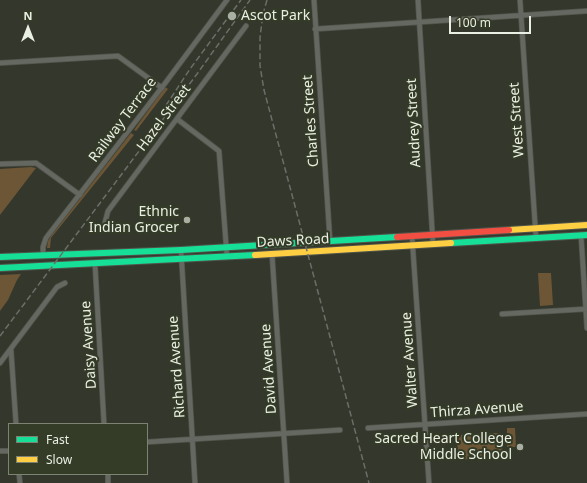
<!DOCTYPE html>
<html>
<head>
<meta charset="utf-8">
<style>
	body { margin:0 }
	#map { position:relative; width:587px; height:483px; overflow:hidden; background:#33372c; font-family:"Noto Sans",sans-serif }
	canvas { display:block }
	.legend { position:absolute; left:8px; top:423px; width:140px; height:52px; box-sizing:border-box; background:#343b27; border:1px solid #7d8372; margin:0; padding:5px 7px; list-style:none; font-size:12px; color:#eaefe3 }
	.legend li { display:flex; align-items:center; gap:8px; height:20px }
	.legend b { width:20px; border:1px solid #7d8372 }
	.north { position:absolute; left:8px; top:8px; width:40px; height:40px; -webkit-text-stroke:3px #343b27; paint-order:stroke; rotate:0deg; font-size:11px; font-weight:700; line-height:16px; text-align:center; color:#eaefe3 }
	.north::after { content:''; display:block; margin:auto; width:14px; height:18px; background:#eaefe3; clip-path:polygon(50% 0,100% 100%,50% 72%,0 100%) }
	.scale { position:absolute; left:449px; top:16px; width:82px; height:18px; box-sizing:border-box; border:2px solid #eaefe3; border-top:0; padding-left:5px; font-size:12px; line-height:14px; white-space:nowrap; color:#eaefe3; -webkit-text-stroke:3px #343b27; paint-order:stroke }
</style>
</head>
<body>
<div id="map">
<canvas width="587" height="483"></canvas>
<ul class="legend">
<li><b style="height:5px;background:#16e098"></b>Fast</li>
<li><b style="height:5px;background:#ffcf43"></b>Slow</li>
</ul>
<div class="north">N</div>
<div class="scale">100 m</div>
</div>
<script>
const g = document.querySelector('canvas').getContext('2d');
g.lineJoin = 'round';
function fill(path, color) { g.fillStyle = color; g.fill(path, 'evenodd'); }
const poly = rows => new Path2D(rows.map(r => 'M' + r).join(''));
function strokePath(path, color, width, dash) { g.strokeStyle = color; g.lineWidth = width; g.lineCap = dash ? 'butt' : 'round'; g.setLineDash(dash || []); g.stroke(path); }
function write(font, color, halo, rows, align = 'center') {
  g.font = font + ' "Noto Sans",sans-serif'; g.lineWidth = 4; g.setLineDash([]); g.textBaseline = 'middle'; g.strokeStyle = halo; g.fillStyle = color; for (const [text, x, y, turn = 0] of rows) {
    g.save(); g.translate(x, y); g.rotate((+turn || 0) * Math.PI / 180); g.textAlign = isNaN(turn) ? turn : align; if (halo) g.strokeText(text, 0, 0); g.fillText(text, 0, 0); g.restore();
  }
}
fill(poly([
	[165,87,168,89,136,131,134,130],
	[131,133,134,135,51,238,50,248,47,248,48,241,51,236],
	[31,167,36,168,0,215,0,169],
	[538,273,551,273,553,305,540,306],
	[21,274,17,280,8,300,0,311,0,275],
	[507,428,515,428,516,447,507,447],
	[486,433,486,436,489,436,489,433,501,433,503,458,491,458,490,456,487,456,487,458,475,459,475,456,472,457,472,459,460,460,460,457,458,457,457,437,459,437,459,435,471,434,471,437,473,437,473,434]
]), '#6c5636');
const street = poly([
	[314,0,330,241],
	[418,0,433,244],
	[520,0,536,238],
	[315,29,587,11],
	[0,63,118,56,162,88],
	[177,119,219,151,227,257],
	[0,164,36,163,80,195],
	[104,226,108,211,246,26],
	[581,235,587,328],
	[412,236,429,483],
	[181,250,195,483],
	[272,254,287,483],
	[43,256,43,247,46,238,166,82,227,0],
	[95,264,104,424],
	[502,314,586,309],
	[11,350,16,424],
	[0,363,57,287,65,283],
	[368,428,587,414],
	[147,442,340,430],
	[0,451,9,451],
	[19,474,20,483],
	[108,474,108,483]
]);
const fast = poly([
	[451,243,587,235],
	[0,257,181,250,397,237],
	[0,268,255,255]
]);
const slow = poly([
	[509,230,587,225],
	[255,255,451,243]
]);
const jam = poly([
	[397,237,509,230]
]);
strokePath(street, '#50544a', 6);
strokePath(fast, '#50544a', 8);
strokePath(slow, '#50544a', 8);
strokePath(jam, '#50544a', 8);
strokePath(street, '#656860', 4.5);
strokePath(fast, '#16e098', 6);
strokePath(slow, '#ffcf43', 6);
strokePath(jam, '#f24e42', 6);
strokePath(poly([
	[267,0,263,14,260,37,260,66,264,90,369,483],
	[161,113,190,69,241,0],
	[0,336,197,74,250,0]
]), '#6c6e68', 1.5, [6, 3]);
for (const [x, y, r, color] of [
	[232,16,5,"#aaafa3"],
	[187,220,4,"#aaafa3"],
	[520,447,4,"#aaafa3"]
]) { const dot = new Path2D(); dot.arc(x, y, r, 0, 2 * Math.PI); g.fillStyle = color; g.fill(dot); strokePath(dot, '#343b27', 1.5); }
write('14px', '#eaefe3', '#343b27', [
	["Ascot Park",241,16,"left"],
	["Ethnic",179,212],
	["Indian Grocer",179,228],
	["Sacred Heart College",512,439],
	["Middle School",512,455]
], 'right');
write('14px', '#eaefe3', '#343b27', [
	["Hazel Street",164,118,-53],
	["Railway Terrace",123,120,-53],
	["West Street",517,120,-94],
	["Charles Street",311,121,-94],
	["Audrey Street",414,123,-93],
	["Daws Road",293,241,-3],
	["Daisy Avenue",89,345,-94],
	["Walter Avenue",410,360,-94],
	["Richard Avenue",177,367,-94],
	["David Avenue",269,369,-94],
	["Thirza Avenue",477,410,-4]
]);
</script>
</body>
</html>
